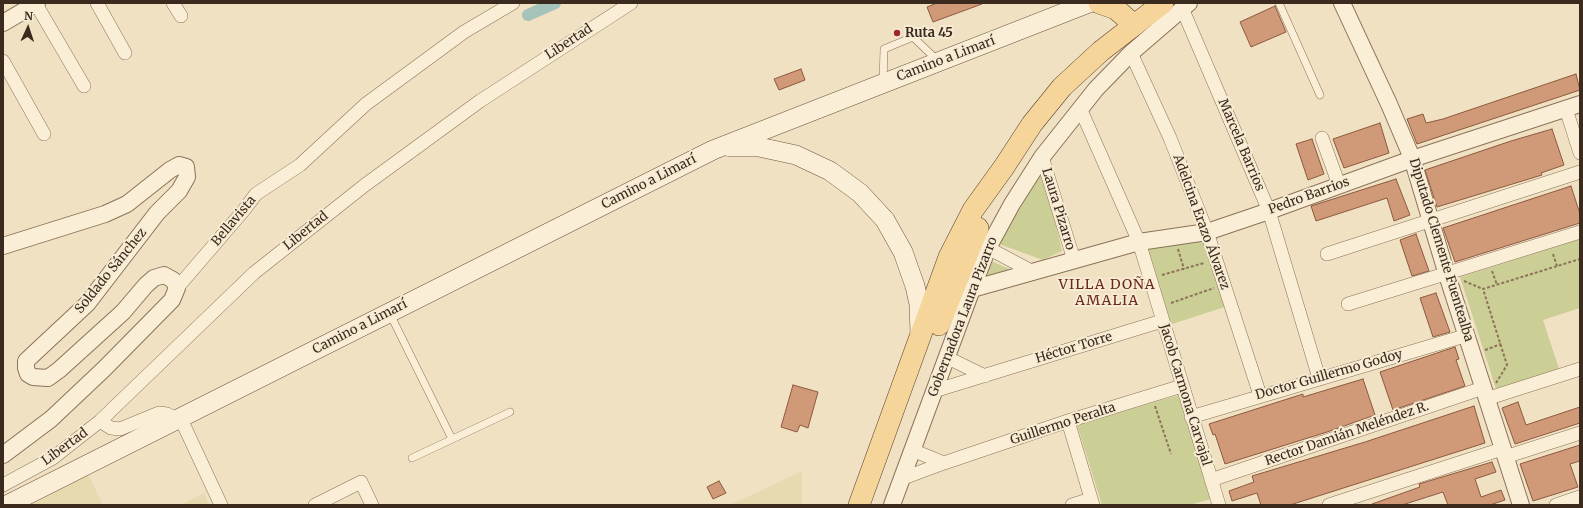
<!DOCTYPE html>
<html>
<head>
<meta charset="utf-8">
<style>
	body { margin:0 }
	#map { position:relative; width:1583px; height:508px; overflow:hidden; background:#f0e1c3; font-family:Merriweather,serif }
	canvas { display:block }
	.frame { position:absolute; inset:0; border:4px solid #3b2b1e; pointer-events:none }
	.north { position:absolute; left:8px; top:8px; width:40px; height:40px; -webkit-text-stroke:3px #f7ebd3; paint-order:stroke; rotate:3deg; font-size:11px; font-weight:700; line-height:16px; text-align:center; color:#3b2b1e }
	.north::after { content:''; display:block; margin:auto; width:14px; height:18px; background:#3b2b1e; clip-path:polygon(50% 0,100% 100%,50% 72%,0 100%) }
</style>
</head>
<body>
<div id="map">
<canvas width="1583" height="508"></canvas>
<div class="frame"></div>
<div class="north">N</div>
</div>
<script>
const g = document.querySelector('canvas').getContext('2d');
g.lineJoin = 'round';
function fill(path, color) { g.fillStyle = color; g.fill(path, 'evenodd'); }
const poly = rows => new Path2D(rows.map(r => 'M' + r).join(''));
function strokePath(path, color, width, dash) { g.strokeStyle = color; g.lineWidth = width; g.lineCap = dash ? 'butt' : 'round'; g.setLineDash(dash || []); g.stroke(path); }
function write(font, color, halo, rows, align = 'center') {
  g.font = font + ' Merriweather,serif'; g.lineWidth = 4; g.setLineDash([]); g.textBaseline = 'middle'; g.strokeStyle = halo; g.fillStyle = color; for (const [text, x, y, turn = 0] of rows) {
    g.save(); g.translate(x, y); g.rotate((+turn || 0) * Math.PI / 180); g.textAlign = isNaN(turn) ? turn : align; if (halo) g.strokeText(text, 0, 0); g.fillText(text, 0, 0); g.restore();
  }
}
fill(poly([
	[802,471,802,505,730,505],
	[87,472,103,505,18,505],
	[204,493,209,505,181,505]
]), '#e6dbb0');
fill(poly([
	[1043,168,1062,251,1043,260,999,244],
	[1203,238,1225,307,1169,325,1146,247],
	[1580,239,1580,308,1543,320,1559,369,1496,389,1460,277],
	[991,261,1014,271,981,282],
	[1179,395,1211,499,1189,505,1102,505,1077,425]
]), '#cbcf96');
strokePath(poly([
	[528,15,555,3]
]), '#a6c3b9', 12);
const building = poly([
	[937,3,981,3,982,4,933,22,927,7,937,3],
	[1275,6,1286,32,1251,47,1240,22,1275,6],
	[801,69,805,80,779,90,774,79,801,69],
	[1576,74,1580,90,1417,144,1407,119,1423,114,1426,123,1443,119,1576,74],
	[1380,123,1389,153,1344,168,1333,139,1380,123],
	[1552,129,1564,165,1541,173,1542,175,1437,207,1425,170,1511,141,1552,129],
	[1312,139,1324,174,1308,180,1296,144,1312,139],
	[1396,179,1410,215,1394,221,1387,198,1316,221,1311,206,1396,179],
	[1571,186,1580,214,1580,223,1455,262,1443,228,1571,186],
	[1416,234,1429,271,1412,276,1400,240,1416,234],
	[1436,293,1450,332,1433,337,1420,298,1436,293],
	[1455,347,1459,359,1456,360,1465,386,1393,410,1380,372,1455,347],
	[1363,379,1375,415,1327,432,1225,464,1215,434,1213,435,1209,424,1303,394,1303,397,1363,379],
	[793,385,818,392,808,428,800,425,797,432,781,427,793,385],
	[1518,402,1526,425,1580,407,1580,423,1515,444,1502,408,1518,402],
	[1474,406,1485,443,1290,505,1261,505,1257,493,1232,501,1229,491,1254,482,1252,476,1365,442,1474,406],
	[1580,445,1580,461,1570,464,1578,487,1533,501,1520,464,1580,445],
	[1492,462,1496,472,1475,479,1481,497,1501,490,1505,500,1490,505,1448,505,1443,492,1402,505,1372,505,1372,504,1420,487,1419,484,1492,462],
	[719,481,726,493,713,499,707,487,719,481]
]);
fill(building, '#d09977');
strokePath(building, '#8c593e', 1);
const service = poly([
	[1279,3,1320,95],
	[883,82,884,49,913,37,937,60],
	[390,314,452,439],
	[412,458,510,412]
]);
const minor = poly([
	[97,3,125,53],
	[173,3,181,16],
	[36,4,84,86],
	[1182,8,1269,211,1319,378],
	[1131,53,1170,138,1207,232,1260,395],
	[3,61,44,134],
	[1080,108,1139,242,1219,505],
	[1566,109,1580,153],
	[1322,138,1339,185],
	[1042,157,1074,260],
	[988,248,1033,272],
	[1327,254,1580,172],
	[177,288,244,210,256,194,300,165,366,104,464,32,513,3],
	[1348,304,1580,232],
	[946,357,985,376],
	[934,391,1162,321],
	[1486,399,1580,369],
	[180,417,221,505],
	[1191,417,1468,335],
	[100,421,111,428,120,429,159,413,167,414,176,419],
	[1068,421,1093,505],
	[912,450,944,463],
	[1505,457,1580,433],
	[901,479,944,463,1068,421,1182,386],
	[1211,480,1483,388],
	[3,485,53,458,100,421,254,273,365,185,480,101,631,3],
	[315,505,361,482,372,505],
	[1072,505,1091,499],
	[1329,505,1502,449],
	[1556,505,1580,497]
]);
const tertiary = poly([
	[1342,3,1389,104,1412,158,1447,275,1521,505],
	[3,23,37,3],
	[3,246,105,214,127,204,170,170,179,165,186,167,187,177,179,191,157,213,87,304,26,361,26,368,28,374,33,377,48,378,59,370,123,312,146,285,154,278,164,275,173,280,177,288,172,300,104,369,51,419,3,455],
	[972,289,1139,242,1207,232,1269,211,1412,159,1580,104],
	[892,505,972,289,988,248,1012,204,1042,157,1096,89,1131,53,1189,3]
]);
const secondary = poly([
	[730,147,759,147,796,155,830,171,860,193,885,220,903,252,915,286,919,304,920,334],
	[7,505,713,150,1089,3]
]);
const primary = poly([
	[1099,3,1116,9,1134,25],
	[939,325,978,228],
	[859,505,949,257,973,210,1004,167,1032,124,1062,87,1101,51,1163,3]
]);
strokePath(service, '#8c7259', 8);
strokePath(minor, '#8c7259', 14);
strokePath(tertiary, '#8c7259', 18);
strokePath(secondary, '#6d533c', 20);
strokePath(primary, '#59402d', 22);
strokePath(poly([
	[1178,249,1184,269],
	[1553,254,1557,266],
	[1492,271,1497,285],
	[1162,275,1204,263],
	[1464,281,1483,289],
	[1171,303,1214,288],
	[1485,350,1501,344],
	[1496,383,1507,365,1483,289,1580,259],
	[1155,406,1171,454]
]), '#8c7259', 2, [3, 2]);
strokePath(service, '#faeed7', 7);
strokePath(minor, '#faeed7', 13);
strokePath(tertiary, '#faeed7', 16);
strokePath(secondary, '#faeed7', 19);
strokePath(primary, '#f5d59a', 21);
for (const [x, y, r, color] of [
	[897,33,4,"#9e262c"]
]) { const dot = new Path2D(); dot.arc(x, y, r, 0, 2 * Math.PI); g.fillStyle = color; g.fill(dot); strokePath(dot, '#f7ebd3', 1.5); }
write('bold 13px', '#3b2b1e', '#f7ebd3', [
	["Ruta 45",905,33]
], 'left');
write('13px', '#3b2b1e', '#f7ebd3', [
	["Libertad",569,42,-33],
	["Camino a Limarí",946,59,-21],
	["Marcela Barrios",1241,145,67],
	["Camino a Limarí",649,182,-27],
	["Pedro Barrios",1309,196,-20],
	["Laura Pizarro",1058,209,73],
	["Bellavista",234,221,-50],
	["Adelcina Erazo Álvarez",1201,222,70],
	["Libertad",306,231,-39],
	["Diputado Clemente Fuentealba",1441,250,73],
	["Soldado Sánchez",111,271,-51],
	["Gobernadora Laura Pizarro",963,317,-69],
	["Camino a Limarí",360,327,-27],
	["Héctor Torre",1074,348,-17],
	["Doctor Guillermo Godoy",1329,375,-16],
	["Jacob Carmona Carvajal",1185,395,73],
	["Guillermo Peralta",1063,424,-18],
	["Rector Damián Meléndez R.",1347,434,-19],
	["Libertad",65,447,-36]
]);
g.letterSpacing = '1px';
write('14px', '#6a281b', '#f7ebd3', [
	["VILLA DOÑA",1107,285],
	["AMALIA",1107,301]
]);
g.letterSpacing = '0px';
</script>
</body>
</html>
